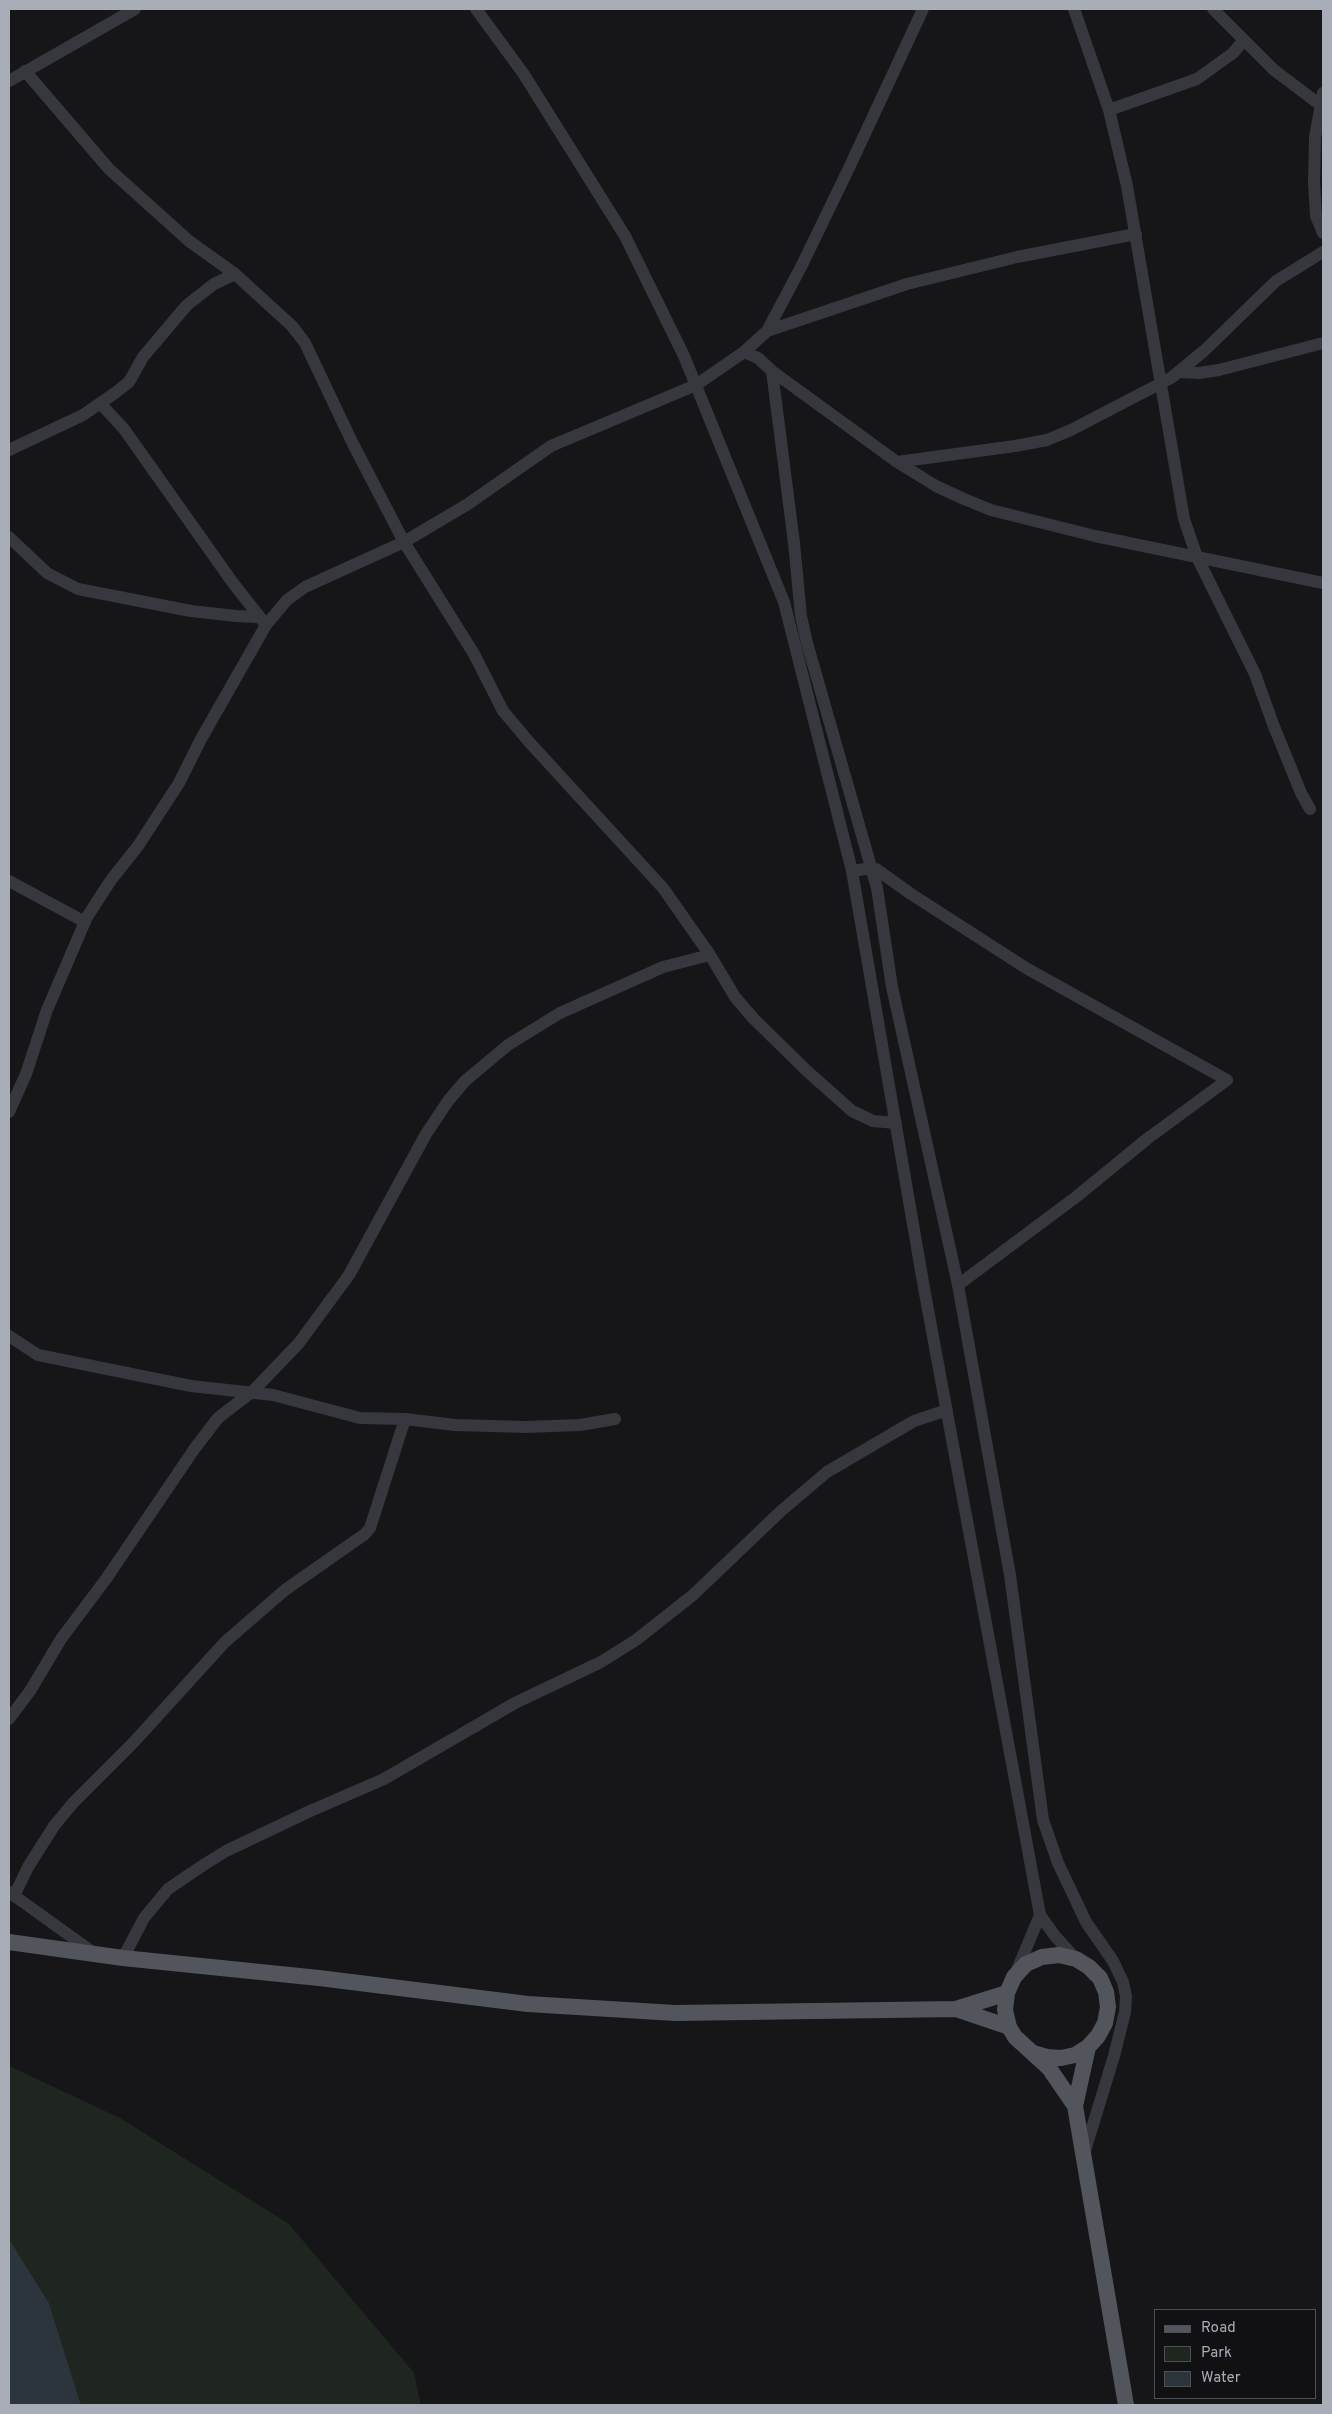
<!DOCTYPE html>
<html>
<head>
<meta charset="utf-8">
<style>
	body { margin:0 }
	#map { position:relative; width:1332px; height:2414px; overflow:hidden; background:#161618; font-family:Overpass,sans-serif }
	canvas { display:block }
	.frame { position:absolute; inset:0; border:10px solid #a8adb8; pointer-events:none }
	.legend { position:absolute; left:1154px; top:2309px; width:162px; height:90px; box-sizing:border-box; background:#111113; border:1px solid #4d4f55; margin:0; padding:6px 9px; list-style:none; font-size:15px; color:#a8adb8 }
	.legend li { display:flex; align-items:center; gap:10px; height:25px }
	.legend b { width:25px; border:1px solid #4d4f55 }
</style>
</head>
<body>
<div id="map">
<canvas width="1332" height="2414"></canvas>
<div class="frame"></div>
<ul class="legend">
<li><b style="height:6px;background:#53555c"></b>Road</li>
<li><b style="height:14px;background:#1e261f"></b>Park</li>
<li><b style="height:14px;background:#2c353c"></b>Water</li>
</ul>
</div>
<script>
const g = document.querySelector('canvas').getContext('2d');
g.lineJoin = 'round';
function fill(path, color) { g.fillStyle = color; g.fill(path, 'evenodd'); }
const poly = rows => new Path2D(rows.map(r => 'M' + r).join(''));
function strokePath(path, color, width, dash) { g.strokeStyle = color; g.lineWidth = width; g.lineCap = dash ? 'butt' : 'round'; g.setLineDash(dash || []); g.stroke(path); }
fill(poly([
	[9,2066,120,2118,289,2224,414,2373,421,2405,81,2405,49,2303,9,2239]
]), '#1e261f');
fill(poly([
	[9,2239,49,2303,81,2405,9,2405]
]), '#2c353c');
strokePath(poly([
	[476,9,523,73,625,236,684,356,784,602,852,871,924,1288,1040,1915,1055,1936,1076,1959],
	[1074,9,1109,110,1127,186,1184,519,1197,557,1255,674,1273,724,1301,793,1310,809],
	[1213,9,1274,70,1323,107],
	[25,71,109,169,189,241,235,274,292,326,305,343,353,444,404,542,474,654,503,711,530,743,663,888,710,955,735,997,753,1018,807,1071,852,1111,873,1121,896,1123],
	[9,81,135,9],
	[1323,93,1315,137,1314,183,1316,216,1323,233],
	[1109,110,1197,79,1233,53,1244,40],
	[767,331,907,284,1017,257,1136,234],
	[744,352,758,358,772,371,897,462,936,486,964,499,991,510,1095,536,1323,583],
	[772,371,794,543,801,616,807,643,877,888,892,987,958,1285,1010,1575,1043,1820,1058,1863,1086,1922,1113,1961,1123,1982,1126,1996,1125,2012,1114,2056,1084,2154],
	[1179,372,1199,373,1219,370,1323,343],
	[100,403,124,429,233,583,266,625],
	[9,450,83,415,115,393,129,382,143,357,187,305,214,284,235,274],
	[897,462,1015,446,1047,440,1071,430,1171,378,1205,350,1276,281,1323,252],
	[9,537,47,573,78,589,191,611,236,616,258,617],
	[852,871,872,868,876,869,911,894,1026,968,1227,1080,1147,1139,1076,1197,958,1285],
	[9,881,85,922],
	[9,1112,26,1074,47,1010,87,917,111,880,138,846,179,783,201,739,266,625,287,600,305,587,404,542,468,504,551,446,696,385,744,352,767,331,801,267,849,168,923,9],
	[9,1336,38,1355,191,1386,273,1395,360,1418,405,1419,455,1425,526,1427,580,1425,615,1419],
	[9,1719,30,1691,61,1639,106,1579,195,1448,218,1418,253,1391,299,1343,349,1275,426,1134,448,1101,465,1081,508,1045,560,1013,663,967,710,955],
	[9,1892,94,1953],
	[14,1896,28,1867,54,1826,73,1803,133,1743,225,1642,285,1590,365,1534,370,1528,405,1419],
	[123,1958,144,1918,168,1889,205,1864,226,1851,308,1812,384,1779,515,1703,601,1662,636,1640,693,1595,781,1511,827,1472,914,1421,947,1410],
	[1017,1970,1040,1915]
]), '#37383d', 12);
strokePath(poly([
	[9,1942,123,1958,319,1978,528,2004,675,2013,956,2009,1007,1993],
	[956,2009,1009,2027],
	[1033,2053,1047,2057,1061,2058,1075,2055,1088,2047,1098,2036,1105,2023,1108,2007,1106,1992,1100,1978,1089,1967,1076,1959,1059,1955,1042,1957,1026,1964,1014,1977,1007,1993,1005,2010,1009,2027,1015,2037,1049,2068,1075,2106,1126,2405],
	[1075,2106,1088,2047]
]), '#53555c', 16);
</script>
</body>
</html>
